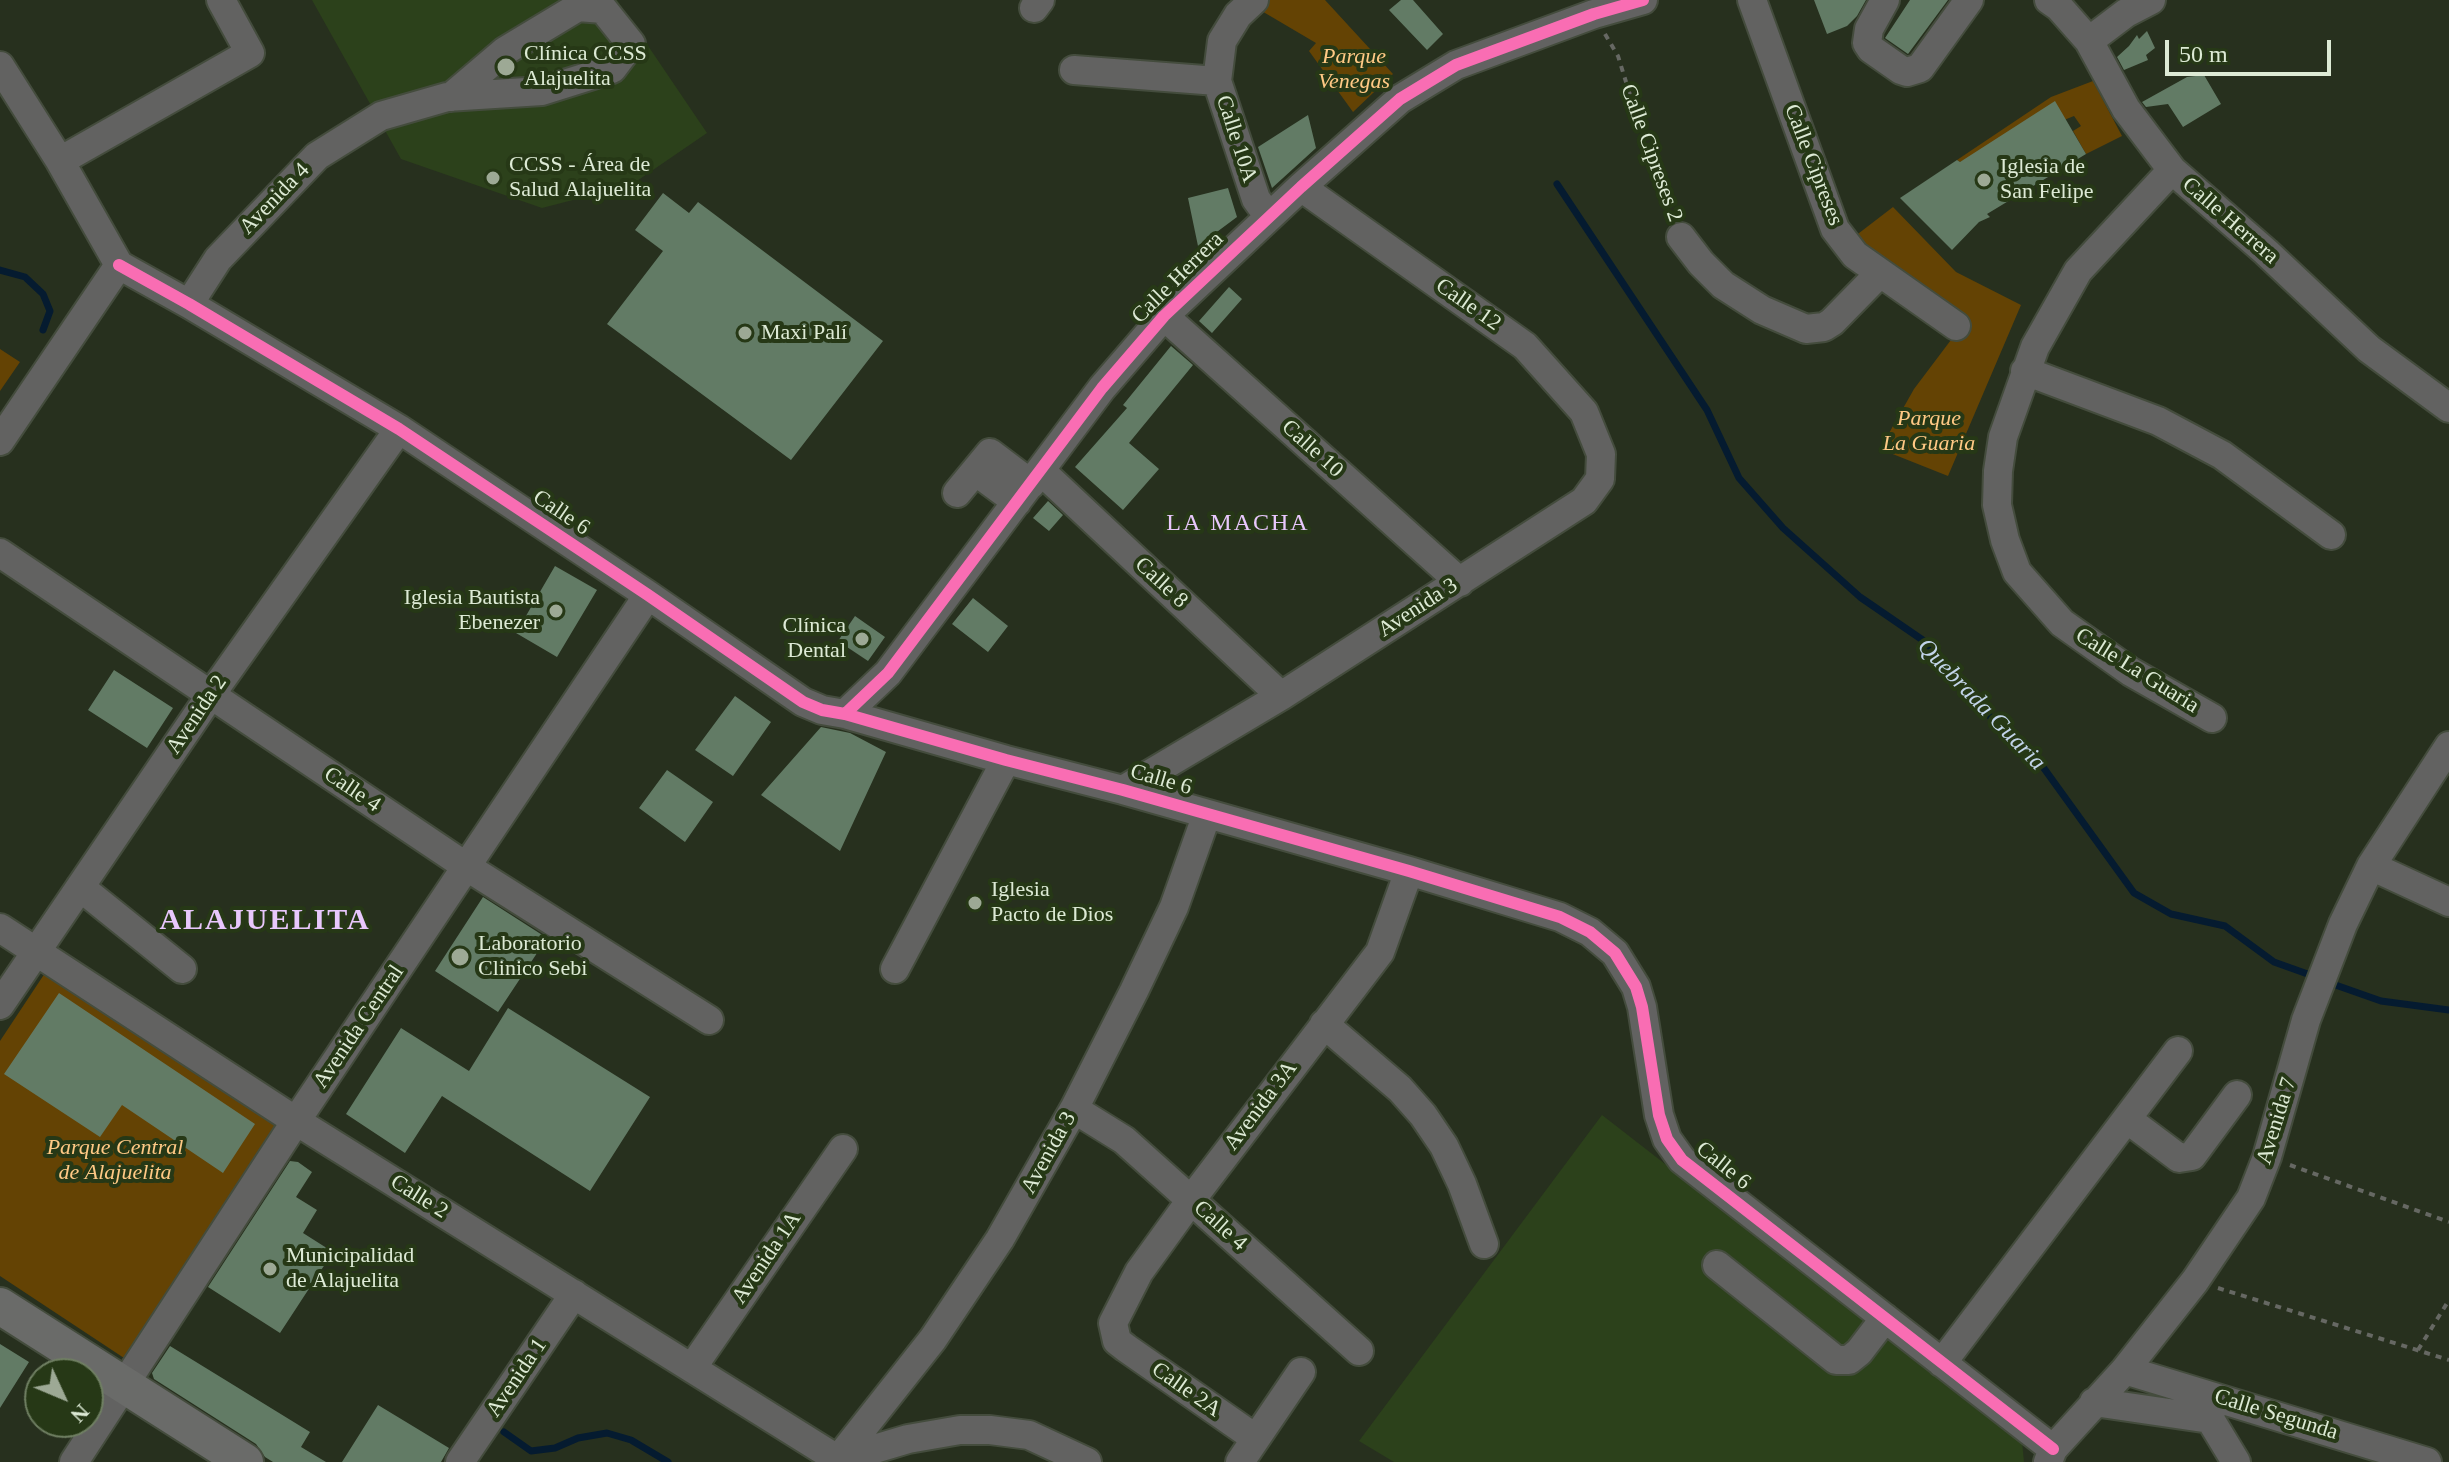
<!DOCTYPE html>
<html>
<head>
<meta charset="utf-8">
<style>
	body { margin:0 }
	#map { position:relative; width:2449px; height:1462px; overflow:hidden; background:#27301e; font-family:Georgia,serif }
	canvas { display:block }
	.north { position:absolute; left:24px; top:1358px; width:80px; height:80px; box-sizing:border-box; background:#263816; border:2px solid #6f7f62; border-radius:50%; rotate:134deg; font-size:22px; font-weight:700; line-height:32px; text-align:center; color:#ddead5 }
	.north::after { content:''; display:block; margin:auto; width:28px; height:36px; background:#9da995; clip-path:polygon(50% 0,100% 100%,50% 72%,0 100%) }
	.scale { position:absolute; left:2165px; top:40px; width:166px; height:36px; box-sizing:border-box; border:4px solid #ddead5; border-top:0; padding-left:10px; font-size:24px; line-height:28px; white-space:nowrap; color:#ddead5; -webkit-text-stroke:6px #263816; paint-order:stroke }
</style>
</head>
<body>
<div id="map">
<canvas width="2449" height="1462"></canvas>
<div class="north">N</div>
<div class="scale">50 m</div>
</div>
<script>
const g = document.querySelector('canvas').getContext('2d');
g.lineJoin = 'round';
function fill(path, color) { g.fillStyle = color; g.fill(path, 'evenodd'); }
const poly = rows => new Path2D(rows.map(r => 'M' + r).join(''));
function strokePath(path, color, width, dash) { g.strokeStyle = color; g.lineWidth = width; g.lineCap = dash ? 'butt' : 'round'; g.setLineDash(dash || []); g.stroke(path); }
function write(font, color, halo, rows, align = 'center') {
  g.font = font + ' Georgia,serif'; g.lineWidth = 8; g.setLineDash([]); g.textBaseline = 'middle'; g.strokeStyle = halo; g.fillStyle = color; for (const [text, x, y, turn = 0] of rows) {
    g.save(); g.translate(x, y); g.rotate((+turn || 0) * Math.PI / 180); g.textAlign = isNaN(turn) ? turn : align; if (halo) g.strokeText(text, 0, 0); g.fillText(text, 0, 0); g.restore();
  }
}
fill(poly([
	[312,0,617,0,707,133,631,185,542,208,401,159],
	[1602,1115,2022,1441,2024,1462,1394,1462,1359,1441]
]), '#2c411b');
fill(poly([
	[1270,0,1325,0,1393,74,1353,112,1309,51,1316,43,1260,10],
	[2093,81,2122,136,2086,154,2073,131,2081,126,2074,116,1960,162,1957,160,2051,97],
	[1893,207,1956,272,2021,305,1948,476,1880,449,1914,389,1966,320,1850,240],
	[0,349,20,362,0,391],
	[45,973,277,1127,124,1358,0,1276,0,1041]
]), '#644304');
strokePath(poly([
	[1557,184,1707,410,1739,478,1783,528,1860,597,1927,643,1975,702,2043,767,2134,893,2171,914,2225,926,2274,962,2316,977],
	[0,270,25,277,43,294,50,311,43,330],
	[2327,982,2381,1001,2449,1010],
	[504,1432,531,1451,555,1448,578,1438,607,1433,631,1440,668,1462]
]), '#051b30', 7);
fill(poly([
	[1401,0,1413,0,1443,34,1427,50,1389,10],
	[1814,0,1866,0,1857,16,1847,26,1827,34],
	[1910,0,1948,0,1908,54,1885,38],
	[2147,31,2155,48,2146,55,2148,60,2124,70,2117,57,2129,46,2137,35,2139,39],
	[2204,75,2221,104,2183,127,2168,104,2146,107,2142,102,2187,77],
	[2055,101,2086,154,1987,214,1990,217,1979,222,1952,250,1900,198,1957,160,1960,162],
	[1308,115,1316,148,1272,188,1258,147],
	[1228,188,1237,217,1198,246,1188,198],
	[663,193,689,213,698,202,883,341,791,460,607,324,663,251,635,230],
	[1229,287,1242,299,1212,333,1199,321],
	[1171,346,1193,365,1129,443,1159,469,1123,510,1075,467,1127,408,1123,405],
	[1048,501,1063,515,1049,531,1033,518],
	[555,566,597,590,557,657,516,633],
	[973,598,1008,626,988,652,952,624],
	[855,616,885,637,868,661,838,641],
	[114,670,173,708,147,748,88,710],
	[735,696,771,722,733,776,695,750],
	[821,727,850,733,886,752,840,851,761,795],
	[667,770,713,802,685,842,639,808],
	[483,897,547,938,498,1012,435,971],
	[59,993,255,1124,223,1173,122,1105,100,1137,4,1074],
	[508,1008,650,1097,590,1191,442,1096,405,1153,346,1114,401,1028,469,1071],
	[290,1161,298,1162,312,1172,296,1197,317,1210,303,1233,333,1252,280,1333,208,1287],
	[0,1344,29,1362,0,1408],
	[170,1346,310,1432,301,1447,326,1462,273,1462,265,1457,256,1444,154,1379,152,1373],
	[378,1405,449,1448,441,1462,342,1462]
]), '#627b65');
const minor = poly([
	[1254,0,1238,15,1222,41,1217,81,1256,199,1269,217],
	[1752,0,1835,229,1855,255,1956,326],
	[1885,0,1869,29,1867,43,1871,49,1901,70,1907,72,1920,68,1969,0],
	[2049,0,2059,7,2089,41,2126,109,2172,170,2266,252,2369,349,2449,408],
	[1034,8,1040,0],
	[2089,41,2126,13,2151,0],
	[0,66,60,161,119,265],
	[1074,70,1217,81],
	[60,161,250,53,221,0],
	[2172,170,2078,271,2035,347,2003,437,1998,471,1997,505,2005,540,2017,572,2062,623,2131,672,2212,718],
	[1681,237,1701,263,1723,285,1762,310,1806,329,1824,327,1832,322,1880,273],
	[119,265,189,304,399,429,648,595,803,702,822,710,845,714,1006,760,1123,790,1409,871,1560,917,1590,932,1615,953,1636,987,1642,1007,1659,1115,1667,1139,1682,1160,2053,1449],
	[189,304,218,259,317,156,381,116,447,97,542,91,612,69,631,44,603,9,578,7,505,51,451,97],
	[1164,316,1460,582],
	[2025,371,2158,421,2222,455,2331,535],
	[0,441,119,265],
	[975,471,1017,502],
	[1041,471,1281,696],
	[957,493,990,453,1031,484],
	[0,553,467,867,709,1020],
	[845,714,888,673,1102,388,1164,316,1301,187,1400,99,1456,65,1594,14,1643,0],
	[1123,790,1281,696,1584,501,1600,479,1601,454,1584,412,1525,346,1301,187],
	[2371,866,2449,902],
	[80,887,182,969],
	[0,928,296,1121,842,1462],
	[895,969,1006,760],
	[0,1005,210,696,399,429],
	[1324,1024,1400,1089,1423,1115,1444,1146,1462,1184,1484,1244],
	[1074,1109,1124,1140,1359,1351],
	[2127,1119,2179,1158,2192,1156,2237,1095],
	[1717,1265,1836,1360,1849,1360,1859,1352,1885,1318],
	[1942,1363,2178,1051],
	[692,1368,843,1149],
	[2125,1370,2427,1462],
	[2212,1400,2210,1419,2236,1462],
	[2094,1402,2210,1419],
	[1255,1438,1126,1348,1117,1341,1113,1323,1139,1272,1191,1200,1380,952,1409,871],
	[838,1460,908,1439,960,1430,990,1430,1029,1435,1087,1462],
	[74,1462,296,1121,648,595],
	[460,1462,574,1294],
	[836,1462,933,1339,1000,1239,1074,1109,1134,991,1174,907,1207,814],
	[1240,1462,1301,1372],
	[2048,1462,2053,1449,2125,1370,2195,1281,2251,1198,2267,1157,2306,1020,2343,924,2371,866,2449,746]
]);
const major = poly([
	[0,1306,245,1462]
]);
strokePath(minor, '#444c3d', 32);
strokePath(major, '#444c3d', 40);
strokePath(poly([
	[1605,34,1618,56,1651,163,1673,216],
	[2290,1165,2449,1222],
	[2218,1288,2449,1360],
	[2418,1350,2449,1300]
]), '#666863', 4, [6, 6]);
strokePath(minor, '#626261', 28);
strokePath(major, '#6a6b69', 36);
strokePath(poly([
	[119,265,189,304,399,429,648,595,803,702,822,710,845,714,1006,760,1123,790,1409,871,1560,917,1590,932,1615,953,1636,987,1642,1007,1659,1115,1667,1139,1682,1160,2053,1449],
	[845,714,888,673,1102,388,1164,316,1301,187,1400,99,1456,65,1594,14,1643,0]
]), '#f96db3', 12);
for (const [x, y, r, color] of [
	[506,67,10,"#9da995"],
	[493,178,8,"#9da995"],
	[1984,180,8,"#9da995"],
	[745,333,8,"#9da995"],
	[556,611,8,"#9da995"],
	[862,639,8,"#9da995"],
	[975,903,8,"#9da995"],
	[460,957,10,"#9da995"],
	[270,1269,8,"#9da995"]
]) { const dot = new Path2D(); dot.arc(x, y, r, 0, 2 * Math.PI); g.fillStyle = color; g.fill(dot); strokePath(dot, '#263816', 3); }
write('22px', '#ddead5', '#263816', [
	["Clínica CCSS",524,54],
	["Alajuelita",524,79],
	["CCSS - Área de",509,165],
	["Salud Alajuelita",509,190],
	["Iglesia de",2000,167],
	["San Felipe",2000,192],
	["Maxi Palí",761,333],
	["Iglesia Bautista",540,598,"right"],
	["Ebenezer",540,623,"right"],
	["Clínica",846,626,"right"],
	["Dental",846,651,"right"],
	["Iglesia",991,890],
	["Pacto de Dios",991,915],
	["Laboratorio",478,944],
	["Clinico Sebi",478,969],
	["Municipalidad",286,1256],
	["de Alajuelita",286,1281]
], 'left');
write('italic 22px', '#ffc985', '#263816', [
	["Parque",1354,57],
	["Venegas",1354,82],
	["Parque",1929,419],
	["La Guaria",1929,444],
	["Parque Central",115,1148],
	["de Alajuelita",115,1173]
]);
write('22px', '#ddead5', '#263816', [
	["Calle 10A",1236,139,72],
	["Calle Cipreses 2",1651,153,70],
	["Calle Cipreses",1813,165,69],
	["Avenida 4",275,199,-46],
	["Calle Herrera",2230,221,41],
	["Calle Herrera",1178,278,-45],
	["Calle 12",1468,305,35],
	["Calle 10",1312,449,42],
	["Calle 6",561,513,34],
	["Calle 8",1161,583,43],
	["Avenida 3",1418,608,-33],
	["Calle La Guaria",2137,671,32],
	["Avenida 2",197,715,-56],
	["Calle 6",1161,780,16],
	["Calle 4",352,790,34],
	["Avenida Central",359,1027,-56],
	["Avenida 3A",1261,1106,-53],
	["Avenida 7",2277,1121,-73],
	["Avenida 3",1049,1153,-61],
	["Calle 6",1723,1166,39],
	["Calle 2",419,1197,32],
	["Calle 4",1220,1226,42],
	["Avenida 1A",767,1258,-56],
	["Avenida 1",517,1378,-56],
	["Calle 2A",1186,1390,35],
	["Calle Segunda",2276,1415,17]
]);
g.letterSpacing = '2px';
write('24px', '#e8c7fc', '#263816', [
	["LA MACHA",1238,524]
]);
g.letterSpacing = '0px';
write('italic 24px', '#c2d4e9', '#263816', [
	["Quebrada Guaria",1981,705,46]
]);
g.letterSpacing = '2px';
write('bold 30px', '#e8c7fc', '#263816', [
	["ALAJUELITA",265,921]
]);
g.letterSpacing = '0px';
</script>
</body>
</html>
